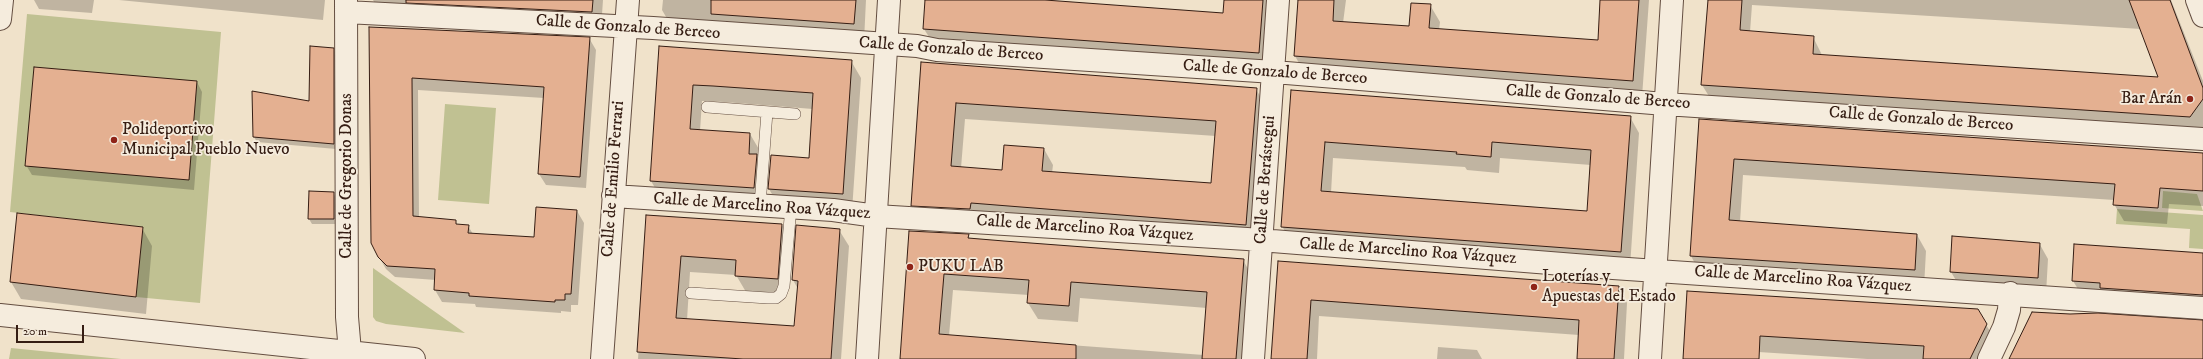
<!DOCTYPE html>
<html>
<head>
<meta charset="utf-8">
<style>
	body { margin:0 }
	#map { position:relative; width:2203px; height:359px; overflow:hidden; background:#f0e2ca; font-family:"IM FELL DW Pica",serif }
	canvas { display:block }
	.scale { position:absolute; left:16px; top:325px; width:68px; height:18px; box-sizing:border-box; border:2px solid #351d13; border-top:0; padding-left:5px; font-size:12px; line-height:14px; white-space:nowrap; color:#351d13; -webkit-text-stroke:3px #f5ecdd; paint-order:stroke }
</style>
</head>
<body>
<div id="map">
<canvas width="2203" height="359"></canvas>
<div class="scale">20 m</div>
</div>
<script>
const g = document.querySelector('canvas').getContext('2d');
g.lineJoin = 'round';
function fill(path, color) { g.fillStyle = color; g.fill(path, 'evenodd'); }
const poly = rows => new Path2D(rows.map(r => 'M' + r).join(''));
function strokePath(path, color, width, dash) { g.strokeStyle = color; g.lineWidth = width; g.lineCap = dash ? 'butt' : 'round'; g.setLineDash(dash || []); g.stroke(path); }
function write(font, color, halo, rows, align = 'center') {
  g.font = font + ' "IM FELL DW Pica",serif'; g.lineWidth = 3.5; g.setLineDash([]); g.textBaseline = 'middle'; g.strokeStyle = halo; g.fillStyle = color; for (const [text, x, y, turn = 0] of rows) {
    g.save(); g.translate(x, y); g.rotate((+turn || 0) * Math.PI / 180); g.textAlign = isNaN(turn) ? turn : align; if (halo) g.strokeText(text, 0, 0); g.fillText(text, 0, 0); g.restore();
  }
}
fill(poly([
	[27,14,221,32,200,303,136,297,143,227,10,212],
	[445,104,496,108,489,204,438,200],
	[2163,191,2197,194,2203,211,2162,208],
	[2117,209,2203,215,2203,249,2189,248,2190,229,2116,224],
	[373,268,465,333,386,324,376,321,373,317],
	[11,348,121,359,9,359]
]), '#c0c192');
fill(poly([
	[34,0,94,0,92,13,39,9],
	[119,0,325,0,323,20],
	[373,0,603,0,601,29,383,17],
	[663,0,866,0,864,41,672,27,662,10],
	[926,0,1027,0,1224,14,1225,0,1272,0,1268,69,934,45,924,29],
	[1299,0,1346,0,1343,23,1410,27,1430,5,1440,22,1439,30,1599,41,1601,0,1649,0,1642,97,1304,72,1295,56],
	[1708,0,2171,0,2203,81,2203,128,2199,133,1712,101,1702,85],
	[1752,5,2141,29,2160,78,1822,55,1813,37,1750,32],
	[370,28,589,38,596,50,586,188,546,185,539,174,544,98,418,90,419,217,455,221,457,225,468,226,473,234,535,239,577,211,584,223,578,305,571,305,571,312,561,311,561,313,476,307,475,304,442,302,435,290,436,280,395,277,386,269,379,257],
	[660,47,851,61,861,78,852,211,779,206,769,189,810,159,813,109,724,102,702,101,700,131,750,134,760,151,764,205,661,198,651,181],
	[333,49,336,54,336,149,257,142,254,137,310,102],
	[922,63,1256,89,1265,105,1255,240,921,221,912,205],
	[965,119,1216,136,1212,184,1052,173,1053,165,1044,149,1003,171,961,168],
	[197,82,202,92,194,190,32,175,26,165],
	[1292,91,1630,117,1639,133,1630,267,1291,242,1282,226],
	[1333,158,1465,167,1467,170,1499,173,1500,158,1591,165,1588,212,1331,193],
	[1700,120,2203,154,2203,206,2169,204,2167,224,2124,221,2114,204,2114,200,1743,175,1740,222,1917,235,1926,251,1924,287,1700,273,1691,256],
	[333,193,336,198,336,224,312,224,309,219],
	[647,216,782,225,792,241,787,295,746,292,736,275,690,272,687,320,795,327,798,289,793,280,839,230,849,246,841,359,638,359],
	[142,228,152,246,146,314,21,299,11,282],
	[910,232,968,235,970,239,1243,260,1252,276,1246,359,901,359],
	[953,290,1029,295,1028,303,1038,319,1078,322,1080,298,1207,308,1204,355,949,336],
	[2039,243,2048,259,2046,294,1960,287,1951,272],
	[2203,254,2203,311,2083,297,2073,281],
	[1279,263,1618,287,1627,303,1624,359,1577,359,1579,335,1319,316,1317,359,1272,359],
	[1688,292,1977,310,1996,341,1987,359,1867,359,1743,351,1742,359,1683,359],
	[1438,347,1477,350,1482,359,1437,359]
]), '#0003');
const building = poly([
	[406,0,593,0,592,12,406,3,406,0],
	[711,0,856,0,854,24,711,14,711,0],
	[925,0,1045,0,1223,13,1224,0,1263,0,1259,53,923,29,925,0],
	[1298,0,1334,0,1333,21,1409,26,1411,3,1431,4,1429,28,1598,40,1600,0,1639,0,1633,81,1294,56,1298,0],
	[1708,0,1742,0,1740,30,1814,36,1813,54,2158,77,2129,0,2170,0,2203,88,2203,99,2190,117,1701,85,1708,0],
	[369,27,590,37,580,177,538,174,544,87,412,78,413,216,456,220,456,224,469,225,468,233,534,237,536,207,577,210,571,294,565,294,565,300,555,300,555,302,469,296,469,293,434,290,435,269,387,266,378,257,371,243,369,27],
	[310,46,334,48,334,144,253,137,252,91,309,101,310,46],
	[659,46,852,60,843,194,768,189,771,155,809,158,813,93,713,86,693,85,690,129,750,133,749,154,757,154,754,188,650,181,659,46],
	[921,62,1257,88,1246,225,971,203,970,209,911,206,921,62],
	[956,103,1216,121,1211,183,1042,171,1044,148,1004,145,1002,170,951,166,956,103],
	[34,67,197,81,189,180,25,166,34,67],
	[1291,90,1631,116,1621,252,1281,227,1291,90],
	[1325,142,1457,152,1456,154,1491,157,1492,142,1591,150,1587,211,1321,191,1325,142],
	[1699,119,2203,153,2203,191,2160,188,2158,208,2113,205,2115,184,1734,159,1729,220,1917,234,1915,270,1690,256,1699,119],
	[309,191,334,192,334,219,308,219,309,191],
	[17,213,143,227,136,297,10,282,17,213],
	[646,215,782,224,778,279,735,276,736,260,681,256,676,318,707,320,794,326,798,281,792,280,796,225,840,229,831,359,743,359,637,352,646,215],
	[909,231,969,234,968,238,1004,241,1244,259,1236,359,1202,359,1207,292,1071,282,1069,306,1027,303,1029,280,944,274,939,334,1076,345,1076,359,900,359,909,231],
	[1952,236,2040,243,2038,278,1950,272,1952,236],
	[2074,244,2203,253,2203,295,2100,288,2100,283,2072,281,2074,244],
	[1278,261,1619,286,1614,359,1577,359,1579,320,1311,300,1307,359,1271,359,1278,261],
	[1687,291,1978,309,1987,324,1970,359,1923,359,1924,346,1760,336,1759,359,1683,359,1687,291],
	[2032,312,2070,314,2098,313,2203,320,2203,359,2009,359,2032,312]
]);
fill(building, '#e4b091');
strokePath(building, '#351d13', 1);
const service = poly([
	[707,107,795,114],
	[760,205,767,112],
	[691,293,768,298,776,298,781,294,784,286,791,207]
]);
const minor = poly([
	[346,0,347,317,350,352],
	[2197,0,2203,16],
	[346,12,653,28,917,46,937,50,1274,72,1665,104,2203,139],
	[613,196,833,210,876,216,1247,239,1613,268,2203,308],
	[0,315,414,359],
	[602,359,628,0],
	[867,359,889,0],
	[1253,359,1278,0],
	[1650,359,1672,0],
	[1989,359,2004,327,2009,310,2010,293]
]);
const tertiary = poly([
	[0,19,2,0]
]);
strokePath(service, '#644e41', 12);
strokePath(minor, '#644e41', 24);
strokePath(tertiary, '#644e41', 24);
strokePath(service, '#f5ecdd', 11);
strokePath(minor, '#f5ecdd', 22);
strokePath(tertiary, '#f5ecdd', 22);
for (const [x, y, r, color] of [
	[2190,99,4,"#8f2418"],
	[114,140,4,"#8f2418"],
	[910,267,4,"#8f2418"],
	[1534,287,4,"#8f2418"]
]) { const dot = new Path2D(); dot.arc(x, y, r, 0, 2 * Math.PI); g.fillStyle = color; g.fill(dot); strokePath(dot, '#f5ecdd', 1.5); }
write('17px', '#351d13', '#f5ecdd', [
	["Calle de Gonzalo de Berceo",628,28,4],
	["Calle de Gonzalo de Berceo",951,50,4],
	["Calle de Gonzalo de Berceo",1275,73,4],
	["Calle de Gonzalo de Berceo",1598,98,4],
	["Calle de Gonzalo de Berceo",1921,120,4],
	["Calle de Gregorio Donas",347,176,-90],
	["Calle de Emilio Ferrari",614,179,-86],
	["Calle de Berástegui",1266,180,-86],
	["Calle de Marcelino Roa Vázquez",762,207,4],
	["Calle de Marcelino Roa Vázquez",1085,229,4],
	["Calle de Marcelino Roa Vázquez",1408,252,4],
	["Calle de Marcelino Roa Vázquez",1803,280,4]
]);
write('17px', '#351d13', '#f5ecdd', [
	["Bar Arán",2182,99,"right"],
	["Polideportivo",122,130],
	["Municipal Pueblo Nuevo",122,150],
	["PUKU LAB",918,267],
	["Loterías y",1542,277],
	["Apuestas del Estado",1542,297]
], 'left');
</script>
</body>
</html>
